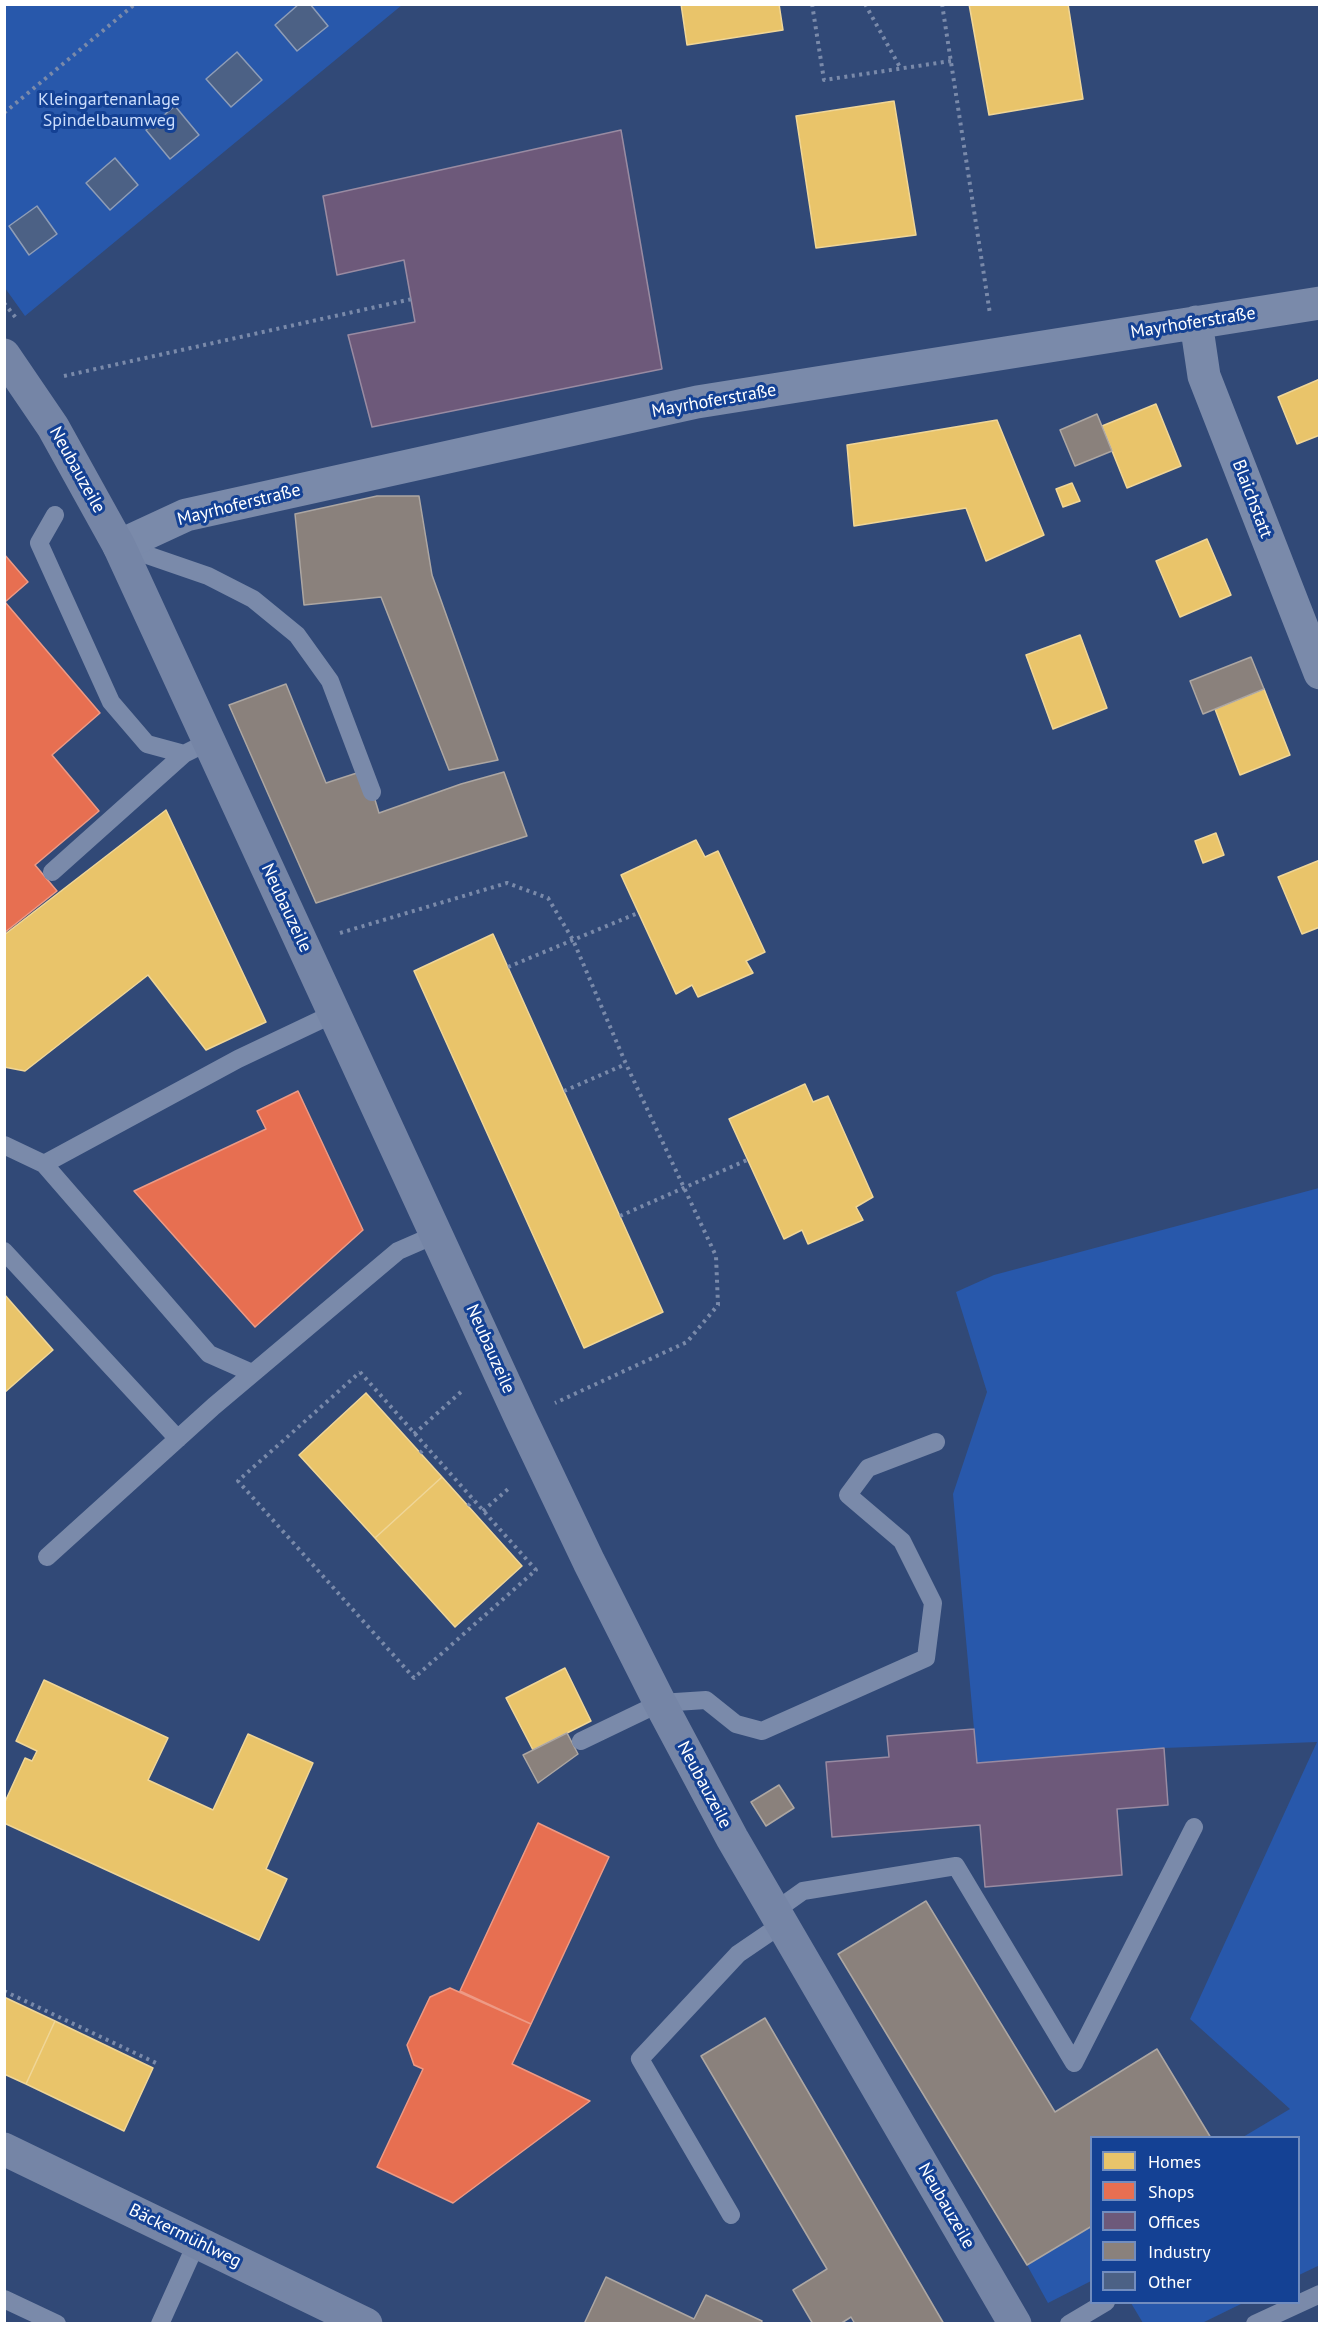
<!DOCTYPE html>
<html>
<head>
<meta charset="utf-8">
<style>
	body { margin:0 }
	#map { position:relative; width:1324px; height:2328px; overflow:hidden; background:#314977; font-family:"PT Sans",sans-serif }
	canvas { display:block }
	.frame { position:absolute; inset:0; border:6px solid #fff; pointer-events:none }
	.legend { position:absolute; left:1090px; top:2136px; width:210px; height:168px; box-sizing:border-box; background:#144194; border:2px solid #728dbf; margin:0; padding:8px 10px; list-style:none; font-size:18px; color:#fff }
	.legend li { display:flex; align-items:center; gap:12px; height:30px }
	.legend b { width:30px; border:2px solid #728dbf }
</style>
</head>
<body>
<div id="map">
<canvas width="1324" height="2328"></canvas>
<div class="frame"></div>
<ul class="legend">
<li><b style="height:16px;background:#e9c46a"></b>Homes</li>
<li><b style="height:16px;background:#e76f51"></b>Shops</li>
<li><b style="height:16px;background:#6d597a"></b>Offices</li>
<li><b style="height:16px;background:#8a817c"></b>Industry</li>
<li><b style="height:16px;background:#4c6185"></b>Other</li>
</ul>
</div>
<script>
const g = document.querySelector('canvas').getContext('2d');
g.lineJoin = 'round';
function fill(path, color) { g.fillStyle = color; g.fill(path, 'evenodd'); }
const poly = rows => new Path2D(rows.map(r => 'M' + r).join(''));
function strokePath(path, color, width, dash) { g.strokeStyle = color; g.lineWidth = width; g.lineCap = dash ? 'butt' : 'round'; g.setLineDash(dash || []); g.stroke(path); }
function write(font, color, halo, rows, align = 'center') {
  g.font = font + ' "PT Sans",sans-serif'; g.lineWidth = 6; g.setLineDash([]); g.textBaseline = 'middle'; g.strokeStyle = halo; g.fillStyle = color; for (const [text, x, y, turn = 0] of rows) {
    g.save(); g.translate(x, y); g.rotate((+turn || 0) * Math.PI / 180); g.textAlign = isNaN(turn) ? turn : align; if (halo) g.strokeText(text, 0, 0); g.fillText(text, 0, 0); g.restore();
  }
}
fill(poly([
	[5,5,402,5,25,316,5,288],
	[1319,1188,1320,2265,1299,2275,1298,2138,1243,2137,1290,2109,1190,2019,1317,1742,1164,1748,977,1763,953,1494,987,1392,956,1292,994,1275],
	[1091,2226,1091,2281,1048,2303,1027,2265],
	[1131,2303,1243,2303,1200,2324,1143,2323]
]), '#2858ab');
const homes = poly([
	[681,4,779,4,783,30,687,45,681,4],
	[969,4,1068,4,1083,99,989,115,969,4],
	[894,101,916,235,816,248,796,116,894,101],
	[1320,379,1320,435,1297,444,1278,397,1320,379],
	[1156,404,1181,466,1127,488,1102,426,1156,404],
	[997,420,1044,535,986,561,966,508,854,526,847,445,997,420],
	[1072,483,1080,501,1063,507,1056,489,1072,483],
	[1207,539,1231,595,1180,617,1156,561,1207,539],
	[1080,635,1107,708,1053,729,1026,655,1080,635],
	[1264,689,1290,755,1240,775,1215,709,1264,689],
	[166,810,266,1022,206,1050,148,975,25,1071,4,1067,4,935,166,810],
	[1216,833,1224,855,1203,863,1195,841,1216,833],
	[696,840,705,857,718,851,765,952,746,961,753,973,698,997,692,985,676,994,621,875,696,840],
	[1320,860,1320,927,1302,934,1278,877,1320,860],
	[493,934,663,1312,584,1348,414,971,493,934],
	[805,1084,813,1102,828,1096,873,1197,856,1207,863,1220,808,1244,802,1230,784,1239,729,1119,805,1084],
	[4,1294,53,1350,4,1393,4,1294],
	[366,1393,442,1477,375,1538,299,1455,366,1393],
	[442,1477,522,1566,455,1627,375,1538,442,1477],
	[565,1668,591,1721,533,1750,506,1698,565,1668],
	[44,1680,168,1738,148,1780,213,1810,248,1734,313,1763,266,1869,287,1879,259,1940,4,1823,4,1804,25,1758,32,1761,37,1751,16,1741,44,1680],
	[4,1997,55,2021,26,2084,4,2074,4,1997],
	[55,2021,153,2068,124,2131,26,2084,55,2021]
]);
fill(homes, '#e9c46a');
strokePath(homes, '#f0d697', 1.5);
const shops = poly([
	[4,554,28,582,5,602,100,713,52,755,99,811,35,865,57,891,4,933,4,554],
	[298,1091,363,1230,255,1327,134,1191,266,1129,257,1111,298,1091],
	[538,1823,609,1857,531,2024,460,1991,538,1823],
	[450,1988,531,2024,512,2064,590,2101,453,2203,377,2167,423,2069,414,2065,407,2045,430,1997,450,1988]
]);
fill(shops, '#e76f51');
strokePath(shops, '#ee9a85', 1.5);
const offices = poly([
	[621,130,662,369,372,427,348,335,415,322,404,260,337,275,323,196,621,130],
	[974,1729,977,1763,1164,1748,1168,1805,1117,1809,1122,1875,985,1887,980,1825,832,1837,826,1762,889,1757,887,1736,974,1729]
]);
fill(offices, '#6d597a');
strokePath(offices, '#998ba2', 1.5);
const industry = poly([
	[1097,414,1112,451,1075,466,1060,430,1097,414],
	[377,496,419,496,432,575,498,760,449,770,381,597,304,605,295,514,377,496],
	[1251,657,1264,689,1203,714,1190,681,1251,657],
	[286,684,326,783,366,770,379,813,461,784,504,772,527,836,316,903,229,705,286,684],
	[567,1733,578,1754,538,1783,523,1755,567,1733],
	[779,1785,794,1808,766,1826,751,1802,779,1785],
	[926,1901,1055,2112,1157,2049,1211,2138,1092,2138,1092,2226,1027,2265,838,1954,926,1901],
	[765,2018,944,2324,855,2324,851,2317,840,2324,813,2324,793,2290,827,2269,701,2056,765,2018],
	[606,2277,694,2319,706,2295,762,2321,761,2324,584,2324,606,2277]
]);
fill(industry, '#8a817c');
strokePath(industry, '#ada7a3', 1.5);
const building = poly([
	[299,4,310,4,328,26,297,51,275,25,299,4],
	[237,52,262,80,231,107,206,79,237,52],
	[175,106,199,135,170,159,146,130,175,106],
	[115,158,138,185,110,210,86,183,115,158],
	[37,206,57,234,29,255,9,226,37,206]
]);
fill(building, '#4c6185');
strokePath(building, '#8e9db7', 1.5);
strokePath(poly([
	[812,4,824,80,951,61],
	[865,4,901,69],
	[942,4,990,314],
	[4,113,135,4],
	[4,303,16,318],
	[64,376,412,299],
	[340,933,507,883,548,898,573,940,626,1064,716,1256,718,1305,687,1342,555,1403],
	[508,967,638,913],
	[564,1091,626,1064],
	[620,1216,747,1160],
	[360,1372,536,1570,414,1678,238,1481,360,1372],
	[414,1434,463,1390],
	[420,1453,426,1447],
	[468,1506,473,1500],
	[483,1511,508,1489],
	[4,1991,156,2063]
]), '#7a8aaa', 4, [3, 4.5]);
strokePath(poly([
	[55,515,39,543,111,702,147,744,184,754,210,741],
	[121,546,208,576,253,599,297,635,330,681,372,792],
	[52,872,184,754],
	[4,1145,44,1164],
	[4,1251,178,1439],
	[252,1373,209,1354,44,1164,238,1059,335,1013],
	[47,1557,214,1406,398,1251,437,1234],
	[581,1741,660,1703,706,1700,736,1724,762,1731,926,1658,933,1603,902,1541,848,1495,868,1468,936,1442],
	[775,1911,803,1891,956,1866,1074,2063,1194,1827],
	[731,2215,640,2059,738,1954,782,1924],
	[4,2299,57,2324],
	[160,2324,197,2242],
	[1069,2324,1106,2302],
	[1255,2324,1320,2294]
]), '#7a8aaa', 18);
strokePath(poly([
	[1196,322,1204,376,1320,673],
	[119,546,186,515,697,402,1320,303]
]), '#7a8aaa', 33);
strokePath(poly([
	[4,355,53,427,119,546,521,1419,589,1562,660,1703,732,1838,1015,2324],
	[4,2149,366,2324]
]), '#7585a6', 33);
write('18px', '#cbddfc', '#144194', [
	["Kleingartenanlage",109,100],
	["Spindelbaumweg",109,121]
]);
write('18px', '#fff', '#144194', [
	["Mayrhoferstraße",1193,323,-9],
	["Mayrhoferstraße",714,401,-10],
	["Neubauzeile",77,470,61],
	["Blaichstatt",1252,499,69],
	["Mayrhoferstraße",239,505,-14],
	["Neubauzeile",286,908,65],
	["Neubauzeile",490,1349,66],
	["Neubauzeile",704,1785,62],
	["Neubauzeile",946,2206,60],
	["Bäckermühlweg",185,2236,26]
]);
</script>
</body>
</html>
